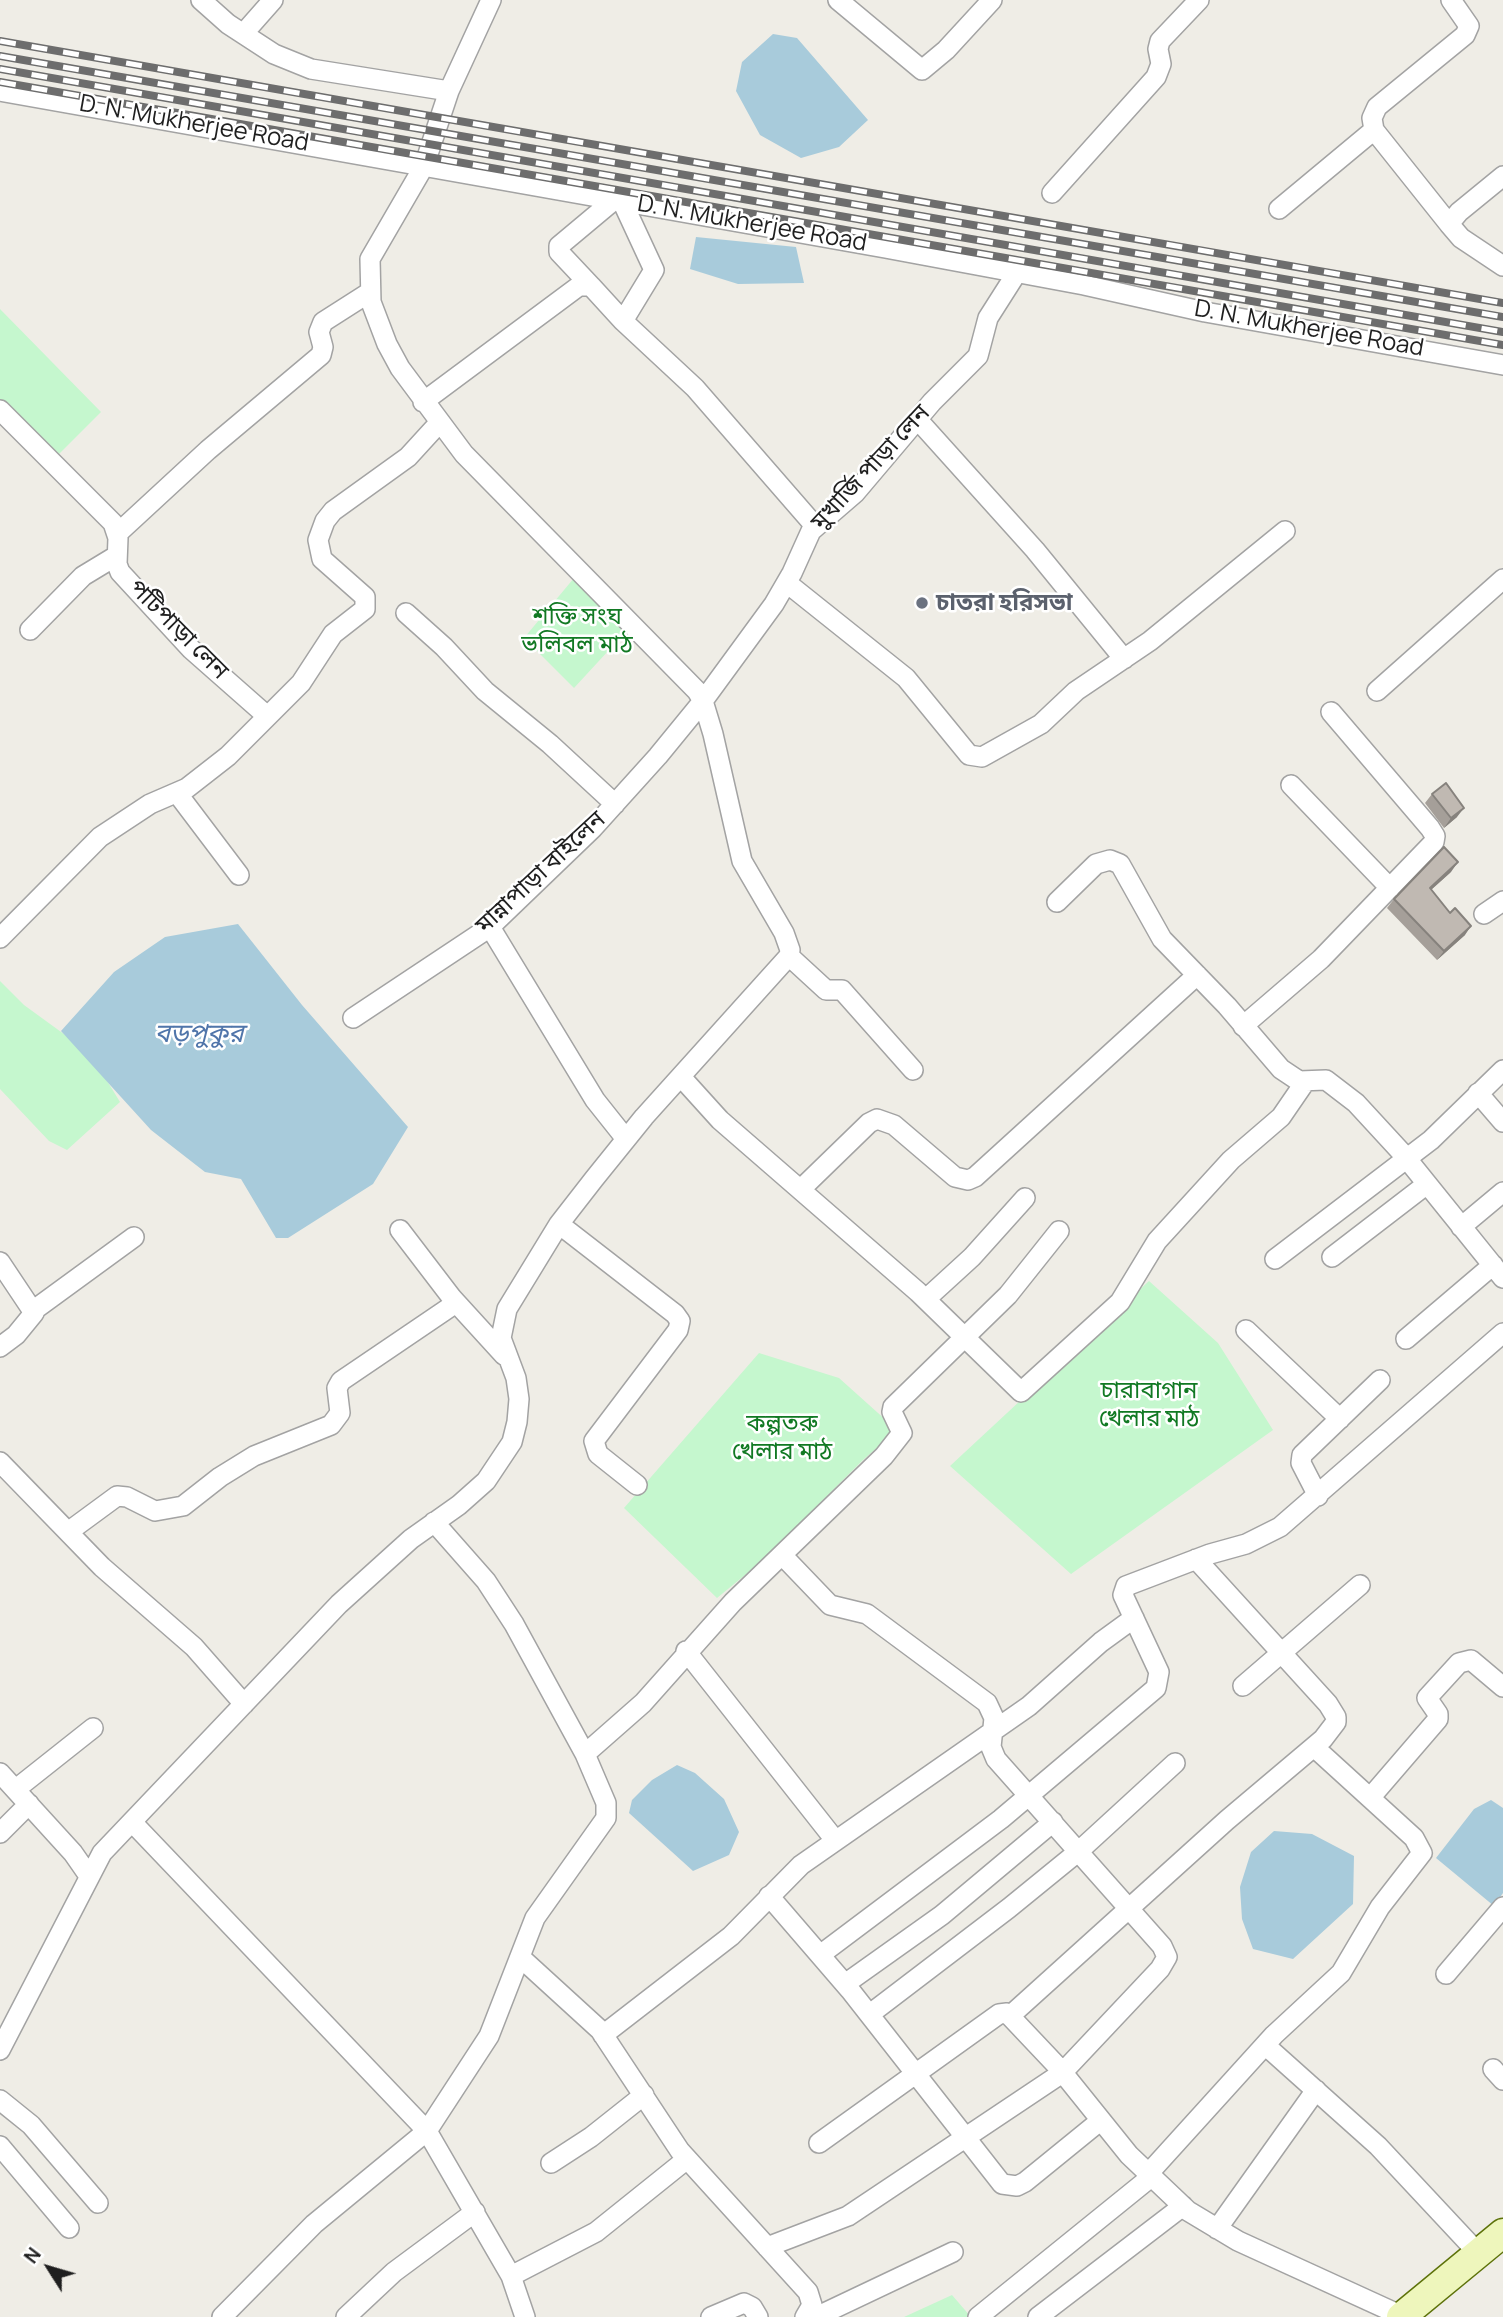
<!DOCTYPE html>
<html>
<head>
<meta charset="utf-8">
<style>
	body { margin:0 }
	#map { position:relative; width:1503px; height:2317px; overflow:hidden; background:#efede6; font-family:Manrope,sans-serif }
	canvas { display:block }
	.north { position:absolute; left:14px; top:2233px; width:70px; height:70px; -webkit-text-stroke:5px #fff; paint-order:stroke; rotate:307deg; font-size:19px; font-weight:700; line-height:28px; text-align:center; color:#1f1f1f }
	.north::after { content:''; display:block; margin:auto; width:24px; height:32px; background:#1f1f1f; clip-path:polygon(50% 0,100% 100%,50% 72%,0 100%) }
</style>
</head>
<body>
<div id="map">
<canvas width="1503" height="2317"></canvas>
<div class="north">N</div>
</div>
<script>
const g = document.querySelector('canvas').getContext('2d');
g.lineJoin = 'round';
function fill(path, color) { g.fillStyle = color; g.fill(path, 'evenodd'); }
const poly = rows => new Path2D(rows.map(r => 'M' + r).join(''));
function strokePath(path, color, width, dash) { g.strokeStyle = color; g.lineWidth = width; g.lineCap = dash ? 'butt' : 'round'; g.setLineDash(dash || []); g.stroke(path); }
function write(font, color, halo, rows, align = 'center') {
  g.font = font + ' Manrope,"Noto Sans Bengali",sans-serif'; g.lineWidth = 5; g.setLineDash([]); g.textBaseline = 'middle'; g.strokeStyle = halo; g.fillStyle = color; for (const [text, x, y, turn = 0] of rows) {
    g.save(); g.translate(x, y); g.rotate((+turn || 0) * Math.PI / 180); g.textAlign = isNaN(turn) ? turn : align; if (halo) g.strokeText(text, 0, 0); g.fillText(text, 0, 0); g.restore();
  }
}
fill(poly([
	[0,309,101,412,55,458,0,402],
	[574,578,633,624,574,688,524,638],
	[0,981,24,1005,90,1053,120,1102,67,1150,49,1141,0,1089],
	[1149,1281,1218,1343,1273,1430,1071,1574,950,1466],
	[759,1353,839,1378,897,1430,863,1460,761,1562,717,1598,624,1508],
	[952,2295,971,2317,904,2317]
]), '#c5f7ce');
fill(poly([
	[773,34,797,38,868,120,839,147,801,158,760,135,736,91,742,62],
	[696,237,796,247,804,283,738,284,690,269],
	[238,924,302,1005,408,1127,373,1184,288,1238,276,1238,241,1179,205,1172,151,1130,61,1031,114,972,165,937],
	[677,1765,695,1773,724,1799,739,1832,729,1855,693,1871,629,1813,632,1800,652,1780],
	[1491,1800,1503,1808,1503,1893,1494,1906,1436,1858,1474,1809],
	[1274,1831,1312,1834,1354,1856,1353,1904,1293,1959,1253,1949,1242,1919,1240,1887,1251,1852]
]), '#a8cbdb');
const street = poly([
	[201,0,228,24,274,54,311,69,449,91],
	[838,0,922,70,946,50,992,0],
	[243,34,273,0],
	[0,91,885,248,1084,285,1205,312,1503,365],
	[1374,130,1449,224],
	[1503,176,1459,212,1449,224,1461,238,1503,266],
	[1052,193,1156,77,1161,64,1158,49,1160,41,1199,0],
	[622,201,654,270,623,321,695,388,815,526],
	[1279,209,1374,130,1372,118,1377,107,1465,35,1469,26,1451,0],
	[591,286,559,252,559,246,614,200],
	[423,402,579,286,591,286,623,321],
	[0,410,113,523,118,538,117,564,120,572,191,649,267,716],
	[918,420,1035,550,1124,659],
	[117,534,208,450,321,355,323,347,319,332,323,322,370,292],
	[787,583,906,678,969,755,982,757,1041,724,1076,691,1150,641,1285,531],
	[406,613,444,647,485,691,550,744,615,804],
	[30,630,83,576,116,556],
	[1377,691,1503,579],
	[1291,785,1390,888],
	[177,793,239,875],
	[1057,902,1096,864,1110,860,1120,864,1162,939,1227,1006,1281,1069,1299,1081,1326,1080,1356,1103,1403,1154,1503,1278],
	[1484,914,1503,901],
	[490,927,595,1100,626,1139],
	[0,938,100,837,150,804,187,788,228,756,301,683,333,634,365,609,365,597,322,559,318,540,325,521,333,511,408,457,440,422],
	[789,956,826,990,842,990,913,1070],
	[353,1018,490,927,593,828,658,756,703,701,774,604,792,573,811,531,855,493,932,402,978,356,988,318,1016,274],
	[1243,1026,1321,959,1434,842,1435,836,1430,828,1331,712],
	[682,1078,720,1120,918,1292,1021,1392,1120,1302,1157,1241,1231,1160,1281,1117,1305,1082],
	[1478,1093,1503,1122],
	[801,1189,869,1123,877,1119,894,1125,955,1177,968,1180,975,1177,1197,975],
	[559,1224,675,1314,680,1321,678,1330,594,1441,598,1454,637,1485],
	[1461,1227,1503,1192],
	[400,1230,452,1298,504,1355],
	[1332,1257,1427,1184],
	[1275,1259,1431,1140,1503,1070],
	[0,1262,34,1313,16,1335,0,1347],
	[926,1299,972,1257,1025,1198],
	[34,1310,134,1237],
	[1246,1330,1340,1419],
	[1406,1339,1493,1265],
	[0,1462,102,1567,194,1647,244,1704],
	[1318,1496,1301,1463,1302,1455,1380,1380],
	[68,1532,117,1496,127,1497,155,1511,183,1506,220,1477,254,1456,331,1425,340,1413,337,1388,341,1381,456,1303],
	[686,1651,835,1840],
	[1243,1686,1360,1585],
	[585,1754,643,1703,733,1602,884,1456,902,1433,892,1412,893,1407,1008,1295,1059,1231],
	[0,1773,73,1853,89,1876],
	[16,1789,93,1728],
	[1370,1798,1438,1719,1438,1714,1427,1698,1459,1663,1471,1660,1503,1687],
	[132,1822,427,2131,511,2276,525,2317],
	[0,1833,29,1804],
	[769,1896,850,1990,1002,2184,1017,2186,1025,2182,1100,2121],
	[820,1955,1001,1819,1156,1688,1159,1672,1123,1595,1126,1586,1210,1554,1246,1544,1280,1527,1503,1333],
	[520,1957,600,2030,680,2151,808,2292,812,2305,805,2317],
	[1446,1974,1503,1907],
	[845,1984,942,1915,1053,1822],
	[870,2014,1009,1908,1079,1851,1175,1763],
	[1011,2015,1227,1820,1323,1739,1336,1722,1336,1717,1328,1704,1196,1559],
	[603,2035,731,1936,801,1865,1029,1706,1101,1642,1134,1618],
	[1265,2045,1378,2146,1478,2253],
	[0,2050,102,1853,339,1604,411,1539,459,1505,486,1481,512,1442,517,1422,519,1399,516,1378,501,1338,507,1309,559,1224,594,1179,644,1117,789,956,790,950,784,933,742,861,713,734,703,701,697,691,464,454,400,368,387,344,371,302,370,259,424,166,449,91,491,0],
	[1493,2069,1503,2080],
	[0,2100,31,2125,98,2203],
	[819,2143,999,2014,1007,2013,1059,2068,1129,2155,1188,2211,1238,2241,1402,2316],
	[0,2146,69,2228],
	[551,2163,591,2137,644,2095],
	[1148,2174,1274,2035,1341,1973,1380,1907,1422,1853,1414,1838,1314,1747],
	[1217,2229,1316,2090],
	[767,2247,848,2216,1062,2073,1160,1969,1167,1957,1162,1946,996,1759,991,1747,994,1718,987,1703,867,1614,830,1605,782,1555],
	[511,2276,596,2232,687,2159],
	[222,2317,314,2224,427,2131,489,2036,535,1918,606,1818,606,1803,585,1754,514,1624,486,1581,434,1522],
	[346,2317,394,2272,475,2212],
	[711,2317,744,2303,752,2307,758,2317],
	[816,2317,953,2252],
	[978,2317,1151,2177],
	[1038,2317,1183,2206]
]);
const secondary = poly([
	[1401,2317,1503,2233]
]);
strokePath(street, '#a3a3a3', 22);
strokePath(secondary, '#5d720a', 31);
strokePath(street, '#fff', 19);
strokePath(secondary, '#eef6bc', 28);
const rail = poly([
	[0,41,1503,303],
	[0,56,1503,317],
	[0,69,1503,332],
	[0,82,1503,345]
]);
strokePath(rail, '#6d6d6d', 8);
strokePath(rail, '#fff', 5, [16]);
fill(poly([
	[1432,794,1457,817,1444,828,1425,803],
	[1451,872,1431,890,1465,935,1437,960,1387,908,1394,899]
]), '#a59f99');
fill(poly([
	[1464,808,1457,817,1444,828,1451,818],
	[1458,862,1451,872,1423,897,1430,888],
	[1471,926,1465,935,1437,960,1444,951]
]), '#86827d');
const building = poly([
	[1446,783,1464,808,1451,818,1432,794,1446,783],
	[1444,847,1458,862,1430,888,1450,913,1455,908,1471,926,1444,951,1394,899,1444,847]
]);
fill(building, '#c0b9b2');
strokePath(building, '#86827d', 2);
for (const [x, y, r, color] of [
	[922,603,7,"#6b7280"]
]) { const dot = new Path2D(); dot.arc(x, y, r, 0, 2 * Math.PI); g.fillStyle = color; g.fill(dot); strokePath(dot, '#fff', 2.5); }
write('24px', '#1f1f1f', '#fff', [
	["D. N. Mukherjee Road",194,124,10],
	["D. N. Mukherjee Road",752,224,10],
	["D. N. Mukherjee Road",1309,329,10],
	["মুখার্জি পাড়া লেন",871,468,-47],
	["পটিপাড়া লেন",178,630,45],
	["মান্নাপাড়া বাইলেন",541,873,-43]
]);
write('bold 24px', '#5b616d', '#fff', [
	["চাতরা হরিসভা",936,603]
], 'left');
write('24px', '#117923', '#fff', [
	["শক্তি সংঘ",577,617],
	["ভলিবল মাঠ",577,645],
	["চারাবাগান",1149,1391],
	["খেলার মাঠ",1149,1419],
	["কল্পতরু",782,1424],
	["খেলার মাঠ",782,1452]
]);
write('italic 26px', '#5075aa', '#fff', [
	["বড়পুকুর",199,1035]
]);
</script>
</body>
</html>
